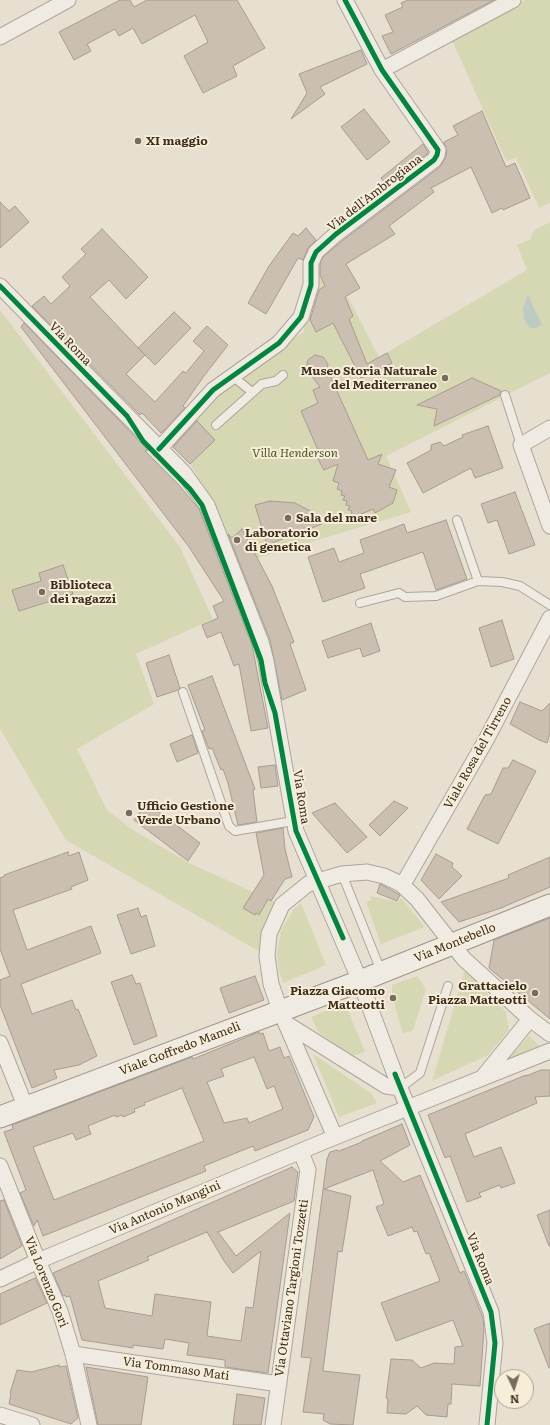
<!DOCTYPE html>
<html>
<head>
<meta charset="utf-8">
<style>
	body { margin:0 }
	#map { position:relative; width:550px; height:1425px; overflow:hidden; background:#e7e0d1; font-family:Literata,serif }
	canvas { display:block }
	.north { position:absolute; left:494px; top:1369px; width:40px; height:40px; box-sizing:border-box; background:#f7eed8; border:1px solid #ada18e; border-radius:50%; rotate:176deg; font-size:11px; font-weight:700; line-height:16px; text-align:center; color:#3d2e20 }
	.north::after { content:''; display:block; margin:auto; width:14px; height:18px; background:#786c5e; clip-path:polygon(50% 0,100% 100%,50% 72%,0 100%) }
</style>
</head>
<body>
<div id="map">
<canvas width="550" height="1425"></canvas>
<div class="north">N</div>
</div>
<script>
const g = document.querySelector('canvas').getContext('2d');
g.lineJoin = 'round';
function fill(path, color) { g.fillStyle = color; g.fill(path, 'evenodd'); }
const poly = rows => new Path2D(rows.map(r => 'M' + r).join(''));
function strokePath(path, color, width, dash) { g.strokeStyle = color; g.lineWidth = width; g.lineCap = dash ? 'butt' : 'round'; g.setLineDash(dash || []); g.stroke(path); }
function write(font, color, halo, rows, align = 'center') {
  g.font = font + ' Literata,serif'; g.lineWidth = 4; g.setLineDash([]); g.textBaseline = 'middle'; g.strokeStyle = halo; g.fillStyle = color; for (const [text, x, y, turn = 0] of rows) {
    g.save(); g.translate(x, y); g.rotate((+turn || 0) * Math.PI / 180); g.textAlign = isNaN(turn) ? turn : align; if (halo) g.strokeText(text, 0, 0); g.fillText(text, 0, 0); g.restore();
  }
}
fill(poly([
	[526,0,550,0,550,203,539,208,516,158,506,161,451,38],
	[550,222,550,373,386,456,411,512,235,565,218,515,206,491,190,464,171,443,229,385,233,383,236,385,242,379,240,373,304,332,302,321,314,263,336,304,348,297,379,357,527,270,517,245,531,239,533,231],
	[0,310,180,547,213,619,136,654,154,704,77,749,107,810,133,830,189,863,282,905,267,956,66,840,0,729],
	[370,896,398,902,401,898,425,927,381,944,366,902,371,900],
	[301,903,326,965,283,983,279,971,277,953,281,930,294,909],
	[465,970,506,1012,509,1030,488,1055,432,1081],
	[417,976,426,989,413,1030,403,1034,392,996,392,985],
	[345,1003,365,1052,352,1056,318,1032,311,1017],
	[529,1036,542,1048,500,1067],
	[313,1054,371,1093,377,1103,339,1117]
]), '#d6d7b3');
fill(poly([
	[528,295,542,325,536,328,530,328,524,320,523,308]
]), '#bcccc2');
const building = poly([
	[120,0,130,0,134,7,147,0,237,0,265,48,233,66,237,76,203,93,184,56,208,42,195,15,142,44,133,28,119,36,115,29,87,44,91,51,74,60,59,32,120,0],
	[408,0,494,0,391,54,382,36,393,32,385,15,403,7,401,3,408,0],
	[361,50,367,64,320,87,325,94,291,119,307,93,299,74,361,50],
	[364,109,390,142,367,160,341,127,364,109],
	[482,111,506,167,515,163,530,198,503,210,502,208,492,213,471,167,431,188,434,192,389,226,395,234,346,264,360,288,345,297,353,316,349,319,367,364,387,353,392,363,361,378,333,323,316,332,310,320,319,290,325,286,320,275,320,265,323,257,342,241,440,167,445,159,447,152,444,142,458,135,453,126,482,111],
	[423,144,428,152,427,154,386,185,381,178,423,144],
	[0,202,9,211,15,206,29,222,0,248,0,202],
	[306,228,316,240,308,248,303,260,298,258,266,314,248,303,269,266,293,233,298,236,306,228],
	[102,229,148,277,126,299,109,280,90,297,145,355,126,374,155,402,183,371,186,373,204,351,193,341,207,326,228,345,204,376,183,406,185,408,161,433,142,413,140,415,32,306,44,296,51,304,70,286,62,277,86,254,81,249,102,229],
	[174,312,191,328,155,365,138,348,174,312],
	[24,323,148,450,145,451,178,484,199,509,252,645,268,728,251,731,239,664,234,666,221,632,207,638,202,625,218,618,213,606,224,601,189,547,21,327,24,323],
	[315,355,323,357,328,364,327,369,368,460,382,454,378,464,396,470,389,487,397,490,393,503,375,513,373,509,350,519,352,511,348,510,350,506,346,505,347,501,343,500,345,496,341,495,342,491,337,489,339,483,333,481,338,464,324,470,318,459,321,457,301,411,318,403,313,390,320,387,306,368,308,360,315,355],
	[472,378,501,391,500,395,434,426,437,409,417,405,472,378],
	[197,421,215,440,190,464,173,447,197,421],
	[488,426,503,468,475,478,471,468,423,493,407,463,431,450,431,445,440,442,444,446,463,437,462,435,488,426],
	[515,492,535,545,509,554,497,520,488,523,481,504,515,492],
	[270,501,295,503,312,512,322,524,267,545,255,505,270,501],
	[446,520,467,579,436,590,423,552,360,574,365,588,323,602,308,557,334,548,339,562,364,553,360,540,404,524,407,533,446,520],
	[242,529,272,586,294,642,290,644,306,690,282,700,270,640,228,534,232,538,242,529],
	[63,565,73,594,19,611,12,590,41,581,39,573,63,565],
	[502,620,514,659,491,667,479,628,502,620],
	[371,623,380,651,363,657,360,648,328,658,322,641,371,623],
	[169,655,180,688,178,690,157,697,146,663,169,655],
	[212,676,255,789,253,790,257,822,238,825,228,783,223,769,221,770,212,748,209,749,202,731,205,730,188,685,212,676],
	[520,702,542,711,550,703,550,733,547,743,539,740,510,724,520,702],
	[192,735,198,753,177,762,170,744,192,735],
	[513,760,536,771,498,844,467,829,485,795,491,794,503,768,508,768,513,760],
	[275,765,278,786,261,788,258,767,275,765],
	[394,801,408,808,380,836,369,825,394,801],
	[147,803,200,843,188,861,134,820,147,803],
	[335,803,367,837,347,853,312,813,335,803],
	[283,828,285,849,292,877,285,879,271,901,268,899,259,915,256,913,255,915,243,908,264,875,256,833,283,828],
	[68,852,69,856,79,852,88,880,71,887,72,889,13,910,27,950,91,926,101,953,21,984,32,1014,72,1000,76,1010,78,1009,97,1056,79,1065,54,1070,57,1078,32,1088,0,1005,0,980,10,976,0,949,0,878,5,876,4,875,68,852],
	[436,854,453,863,452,867,462,876,439,899,421,880,436,854],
	[550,857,550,887,501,908,459,922,441,902,509,878,508,875,550,857],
	[380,884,400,895,397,901,377,893,380,884],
	[138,908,141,917,146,915,155,946,131,954,117,915,138,908],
	[550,918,550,1019,489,968,494,940,550,918],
	[132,975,136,984,140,983,157,1036,134,1045,111,982,132,975],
	[255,976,264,1000,229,1013,220,988,255,976],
	[259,1032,260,1034,263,1033,269,1051,280,1047,284,1058,289,1056,314,1117,308,1130,255,1151,253,1146,204,1166,206,1171,43,1236,37,1220,34,1226,20,1193,26,1190,4,1132,13,1129,12,1125,192,1057,193,1059,259,1032],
	[254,1057,267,1089,274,1086,283,1109,249,1123,247,1118,224,1123,207,1082,224,1076,221,1069,254,1057],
	[182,1088,204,1141,54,1200,33,1147,73,1133,76,1140,91,1134,88,1126,115,1115,116,1117,122,1115,123,1117,135,1112,134,1109,145,1105,144,1103,182,1088],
	[541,1070,550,1070,550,1096,535,1097,537,1103,465,1134,474,1157,501,1147,515,1183,501,1188,500,1185,479,1193,481,1197,467,1202,450,1156,445,1158,428,1115,526,1075,526,1076,541,1070],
	[402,1124,410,1145,380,1161,403,1182,420,1175,460,1273,464,1271,483,1318,484,1329,480,1386,452,1384,451,1404,448,1404,447,1417,426,1415,417,1406,406,1414,387,1413,388,1399,386,1398,391,1359,412,1360,421,1368,434,1363,454,1364,455,1347,463,1346,453,1320,396,1341,381,1303,440,1281,429,1253,426,1254,417,1231,414,1232,412,1227,388,1236,376,1207,384,1204,373,1170,324,1189,351,1196,342,1252,338,1251,323,1371,360,1375,353,1425,330,1424,323,1420,324,1414,303,1412,311,1358,301,1357,327,1159,330,1152,337,1150,339,1151,362,1142,362,1141,402,1124],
	[292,1167,298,1172,294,1201,218,1232,236,1256,290,1213,268,1373,225,1367,225,1360,187,1355,189,1343,165,1339,163,1349,133,1345,133,1348,82,1340,70,1296,66,1297,65,1295,63,1296,53,1273,292,1167],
	[207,1232,224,1261,233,1273,261,1251,253,1308,246,1307,241,1341,207,1336,211,1302,155,1294,152,1316,105,1308,98,1281,149,1260,147,1257,207,1232],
	[4,1200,22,1246,0,1259,0,1201,4,1200],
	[550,1210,550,1246,549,1246,537,1215,550,1210],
	[35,1278,47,1303,0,1325,0,1294,35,1278],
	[550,1323,550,1368,549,1368,534,1329,550,1323],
	[59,1365,59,1367,66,1366,78,1418,71,1424,9,1404,11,1394,10,1393,17,1370,31,1372,59,1365],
	[86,1367,148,1377,141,1425,98,1425,86,1367],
	[237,1394,265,1398,261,1425,233,1425,237,1394]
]);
fill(building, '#cbbfb2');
strokePath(building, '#a89c90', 1);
const lane = poly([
	[231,375,252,392],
	[505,395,521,445],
	[216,425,262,384,276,381,283,375],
	[457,520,478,581],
	[360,603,399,593,405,597,436,596,478,581,502,582,520,586,550,605],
	[183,692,229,826,235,831,293,821],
	[342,874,381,971],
	[400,1088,420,1073,448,986]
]);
const street = poly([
	[0,37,68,0],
	[382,70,513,0],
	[0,286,84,372,183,472,207,505,261,642,266,661,296,831,360,981,400,1088,491,1312,495,1343,487,1425],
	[550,428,521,445,550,526],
	[159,449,213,390,279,343,301,317,311,285,311,263,316,252,336,234,434,160,437,155,438,150,382,70,345,0],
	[401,884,406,879,486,740,550,618],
	[287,1024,386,1086,400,1088],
	[0,1043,26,1108],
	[483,1077,530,1019],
	[335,1137,280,1010,271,984,267,956,269,934,282,905,308,884,342,874,367,872,384,876,401,884,417,899,464,959,530,1019,550,1034],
	[0,1166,38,1261,60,1311,73,1354,89,1425],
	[0,1279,38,1261,330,1139,550,1051],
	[73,1354,279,1384],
	[0,1415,32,1425],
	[273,1425,308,1170,301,1152]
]);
const secondary = poly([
	[0,1117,360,981,550,905]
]);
strokePath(lane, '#ada599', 10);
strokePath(street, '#ada599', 17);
strokePath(secondary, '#9c958a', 23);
strokePath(lane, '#efebe3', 8);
strokePath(street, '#efebe3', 15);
strokePath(secondary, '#efebe3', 21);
strokePath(poly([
	[0,286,127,416,143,441,190,489,202,505,261,660,265,683,275,713,296,831,343,938],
	[159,449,213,390,279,343,301,317,311,285,311,263,316,252,336,234,434,160,437,155,438,150,382,70,345,0],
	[395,1074,491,1312,495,1343,487,1425]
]), '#00873e', 5);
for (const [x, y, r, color] of [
	[138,141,4,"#786c5e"],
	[445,378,4,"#786c5e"],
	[288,518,4,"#786c5e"],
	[237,540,4,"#786c5e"],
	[42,592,4,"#786c5e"],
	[129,813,4,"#786c5e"],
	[535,993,4,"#786c5e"],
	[393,998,4,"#786c5e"]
]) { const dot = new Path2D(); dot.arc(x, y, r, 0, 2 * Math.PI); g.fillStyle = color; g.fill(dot); strokePath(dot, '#f7eed8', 1.5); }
write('bold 12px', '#3d2e20', '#f7eed8', [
	["XI maggio",146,141],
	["Museo Storia Naturale",437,371,"right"],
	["del Mediterraneo",437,385,"right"],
	["Sala del mare",296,518],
	["Laboratorio",245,533],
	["di genetica",245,547],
	["Biblioteca",50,585],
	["dei ragazzi",50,599],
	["Ufficio Gestione",137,806],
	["Verde Urbano",137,820],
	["Grattacielo",527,986,"right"],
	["Piazza Matteotti",527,1000,"right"],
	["Piazza Giacomo",385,991,"right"],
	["Matteotti",385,1005,"right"]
], 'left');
write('12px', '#3d2e20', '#f7eed8', [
	["Via dell'Ambrogiana",375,193,-38],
	["Via Roma",70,344,46],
	["Viale Rosa del Tirreno",478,753,-61],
	["Via Roma",301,797,81],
	["Via Montebello",455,943,-22],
	["Viale Goffredo Mameli",180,1049,-21],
	["Via Antonio Mangini",165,1208,-23],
	["Via Roma",480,1259,68],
	["Via Lorenzo Gori",46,1282,68],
	["Via Ottaviano Targioni Tozzetti",292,1288,-82],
	["Via Tommaso Mati",176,1369,8]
]);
write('italic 12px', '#4d5a26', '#f7eed8', [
	["Villa Henderson",295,453]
]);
</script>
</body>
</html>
